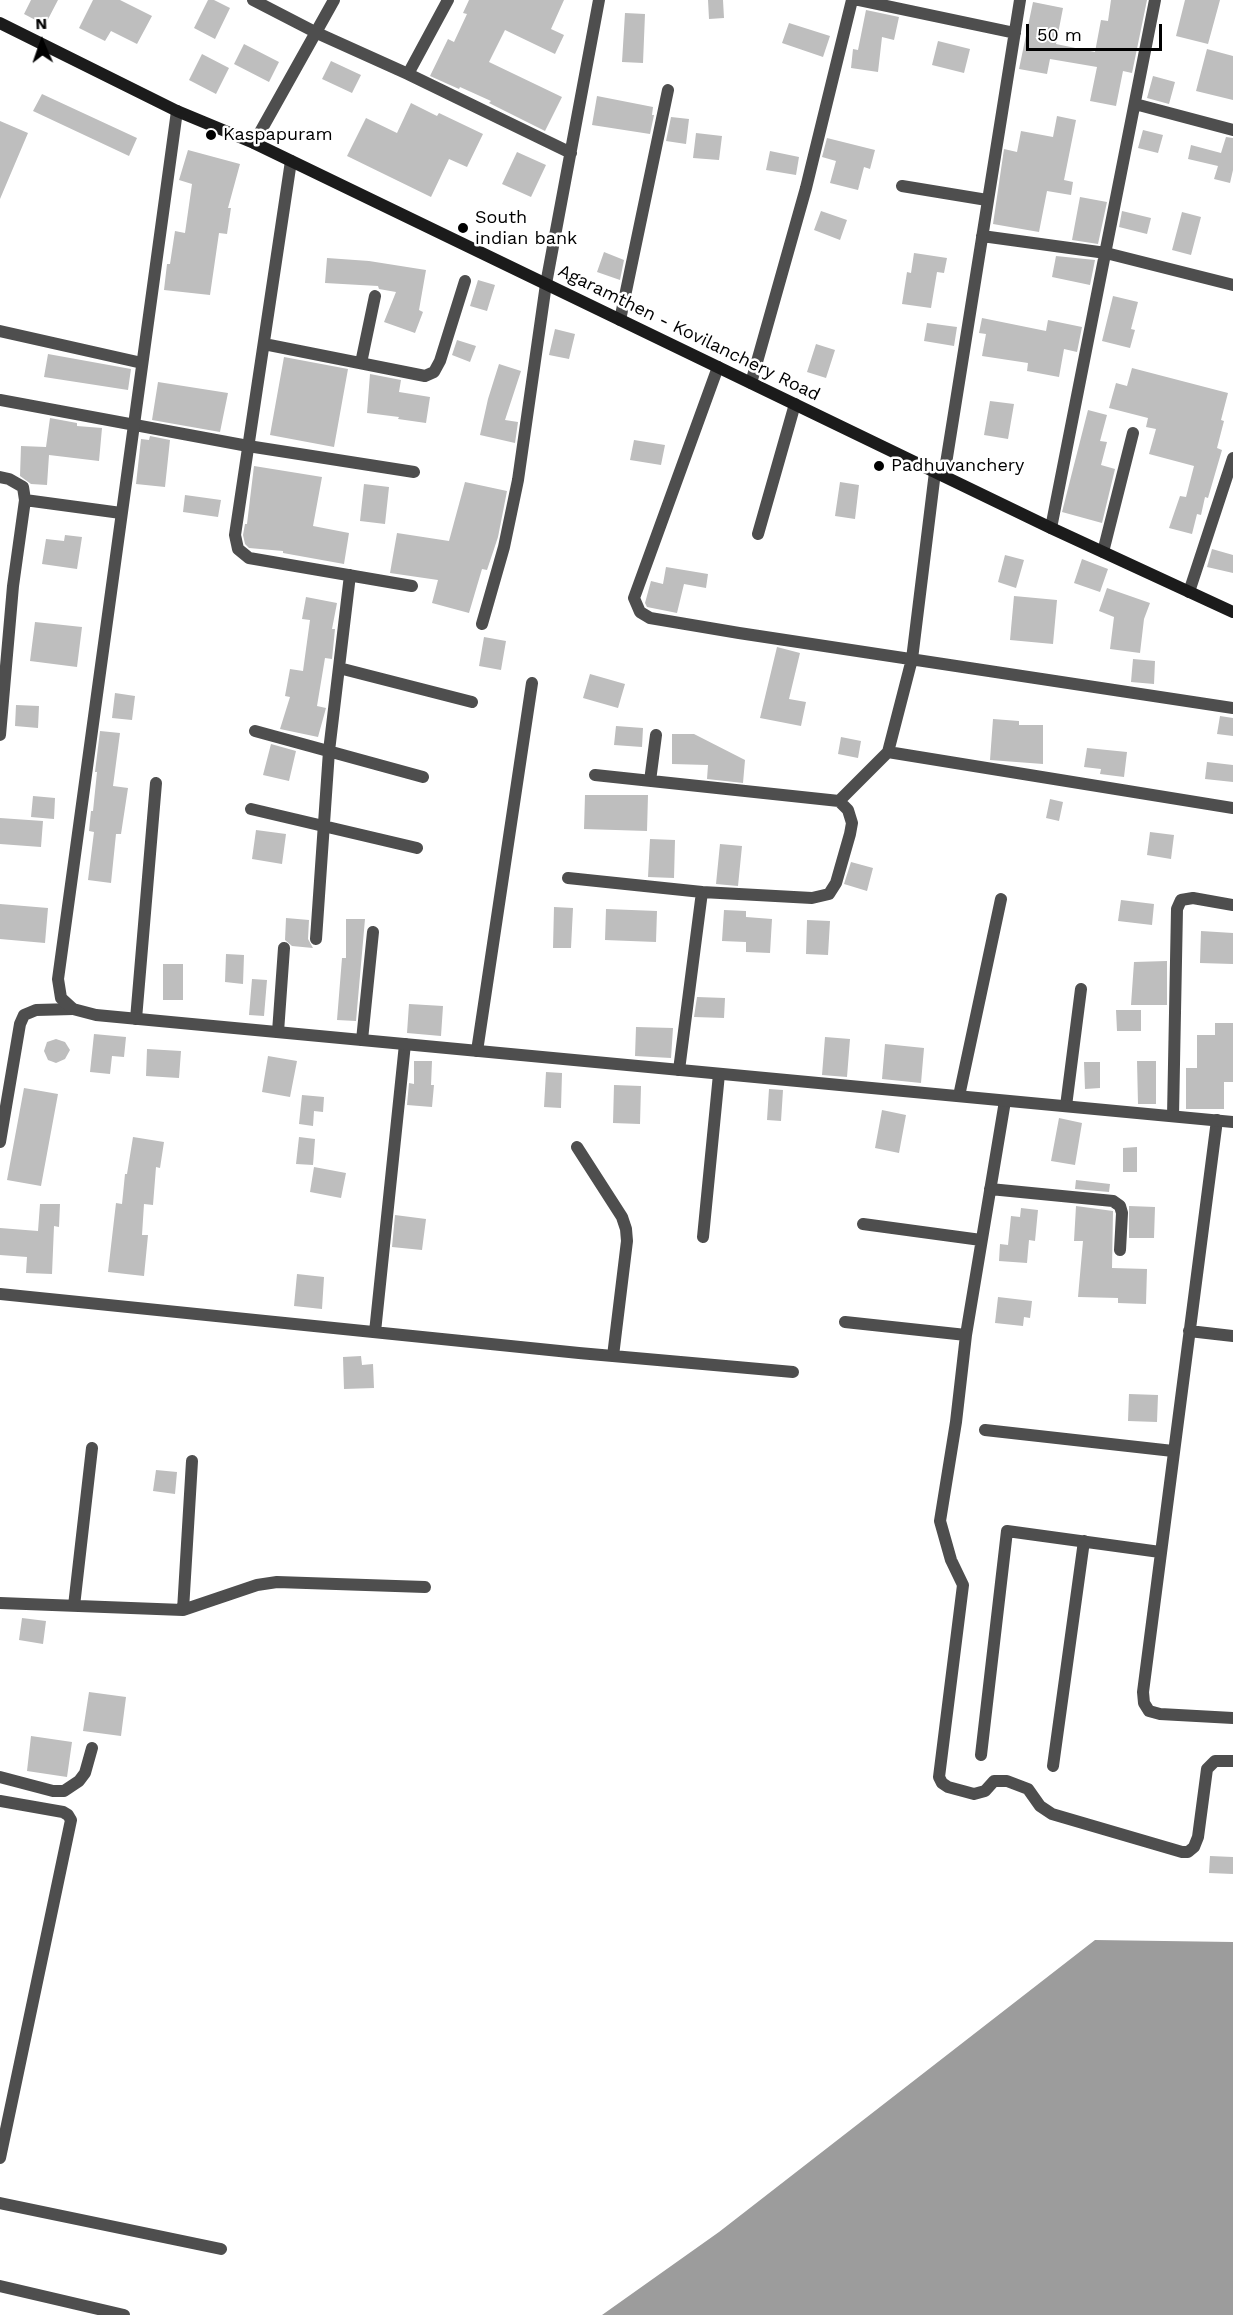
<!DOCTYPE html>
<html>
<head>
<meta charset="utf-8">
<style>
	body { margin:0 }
	#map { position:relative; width:1233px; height:2315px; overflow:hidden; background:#fff; font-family:"Work Sans",sans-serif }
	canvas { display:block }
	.north { position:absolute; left:12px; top:12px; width:60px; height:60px; -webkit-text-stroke:4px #fff; paint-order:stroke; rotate:358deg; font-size:16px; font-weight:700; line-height:24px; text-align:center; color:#000 }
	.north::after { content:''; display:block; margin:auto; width:21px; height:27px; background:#000; clip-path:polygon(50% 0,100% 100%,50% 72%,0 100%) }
	.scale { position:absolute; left:1026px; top:24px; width:136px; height:27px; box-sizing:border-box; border:3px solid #000; border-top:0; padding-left:8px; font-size:18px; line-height:21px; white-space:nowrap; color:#000; -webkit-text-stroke:4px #fff; paint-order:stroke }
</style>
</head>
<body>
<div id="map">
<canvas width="1233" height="2315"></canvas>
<div class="north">N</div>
<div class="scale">50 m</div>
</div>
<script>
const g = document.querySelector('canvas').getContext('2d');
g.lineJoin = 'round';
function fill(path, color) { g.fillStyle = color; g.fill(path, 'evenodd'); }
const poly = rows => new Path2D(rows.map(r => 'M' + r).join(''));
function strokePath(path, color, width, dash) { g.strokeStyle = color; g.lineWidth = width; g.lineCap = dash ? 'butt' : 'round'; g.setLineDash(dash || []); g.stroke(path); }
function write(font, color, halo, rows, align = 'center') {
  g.font = font + ' "Work Sans",sans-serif'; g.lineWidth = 5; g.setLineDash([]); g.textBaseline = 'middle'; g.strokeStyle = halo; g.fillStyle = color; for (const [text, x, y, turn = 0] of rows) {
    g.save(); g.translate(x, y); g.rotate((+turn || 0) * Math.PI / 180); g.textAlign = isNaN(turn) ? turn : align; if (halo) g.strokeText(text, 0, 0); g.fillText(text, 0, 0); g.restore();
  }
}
fill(poly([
	[1095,1940,1233,1942,1233,2315,602,2315,719,2232]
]), '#9c9c9c');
fill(poly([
	[31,0,58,0,45,25,24,14],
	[93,0,120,0,152,16,137,44,111,31,105,41,79,28],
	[208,0,214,0,230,8,215,39,194,28],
	[469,0,564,0,551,29,564,35,555,54,505,30,489,62,562,97,545,131,489,103,491,101,460,87,459,89,430,76,448,39,454,42,467,14,463,13],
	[708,0,723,0,724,18,709,19],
	[1111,0,1147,0,1132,73,1123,71,1116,106,1090,101,1097,67,1050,59,1047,74,1019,69,1033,2,1063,8,1056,44,1095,52,1101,20,1108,21],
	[1185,0,1220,0,1208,44,1176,36],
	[866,10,899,17,894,40,882,37,878,72,851,68,853,49,858,50],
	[625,13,645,14,643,63,622,62],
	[789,23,830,36,823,57,782,43],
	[938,41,970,49,964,73,932,65],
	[244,44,279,62,269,82,234,64],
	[1207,49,1233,56,1233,100,1196,91],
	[202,54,229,68,216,94,189,80],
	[331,61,361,75,352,93,322,79],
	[1153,76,1175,82,1169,104,1147,98],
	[42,94,137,138,129,156,33,111],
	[597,96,653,107,652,115,654,115,650,134,592,125],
	[411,103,437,116,439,113,483,134,467,167,449,159,431,197,347,156,366,118,397,133],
	[1057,116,1076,120,1064,180,1073,182,1071,195,1047,191,1039,232,993,224,1004,149,1017,152,1021,131,1053,137],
	[671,117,689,119,686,144,666,141],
	[0,121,28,133,0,199],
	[1143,130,1163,135,1158,153,1138,148],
	[696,133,722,136,719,160,693,158],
	[1226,137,1233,138,1233,170,1230,183,1214,179,1218,166,1188,159,1191,145,1221,153],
	[827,138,875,150,870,169,864,167,858,190,830,183,836,161,822,157],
	[188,150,240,164,228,208,231,208,227,234,219,233,210,295,164,290,167,264,170,264,175,231,185,233,192,184,179,180],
	[770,151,799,157,796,175,766,170],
	[517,152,546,165,531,197,502,184],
	[1080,197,1107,202,1098,244,1072,240],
	[821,211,847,220,840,240,814,230],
	[1122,211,1151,218,1147,234,1119,227],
	[1182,212,1201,217,1191,255,1172,250],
	[604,252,624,260,620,280,597,272],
	[914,253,947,258,944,273,937,272,931,308,902,304,907,272,911,273],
	[1056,256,1095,260,1090,285,1052,277],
	[327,258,369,261,426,270,419,310,423,312,415,333,384,322,396,292,379,289,378,286,325,283],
	[478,280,495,285,487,311,470,306],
	[1113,296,1138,302,1131,329,1135,330,1130,348,1102,341],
	[982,318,1046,331,1048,320,1082,327,1077,352,1064,349,1059,377,1027,371,1028,363,982,356,986,334,979,333],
	[927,323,957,327,954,346,924,341],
	[555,329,575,334,569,359,549,355],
	[457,340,476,346,470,362,452,355],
	[816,344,835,350,826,378,807,372],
	[48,354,131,369,128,390,44,377],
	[284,357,348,369,334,447,270,435],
	[499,364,521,371,505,420,518,422,515,443,480,435,488,399],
	[1132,368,1228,393,1221,420,1224,421,1217,448,1222,450,1217,467,1208,498,1205,497,1201,515,1197,514,1192,534,1169,528,1180,496,1186,497,1194,466,1149,454,1156,429,1146,427,1148,418,1109,408,1116,383,1127,386],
	[370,374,401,380,399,392,430,397,426,423,398,419,399,417,367,413],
	[158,382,228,393,220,432,152,420],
	[990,401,1014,404,1008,439,984,435],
	[1088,410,1107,415,1100,441,1107,442,1101,465,1115,469,1102,523,1062,512],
	[50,418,77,423,77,426,102,428,99,461,49,455,47,485,31,484,20,476,21,446,46,447],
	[150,436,170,440,165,487,136,484,141,439,149,440],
	[634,440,665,445,661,465,630,460],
	[254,466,322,477,313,526,349,533,344,564,283,553,283,551,249,548,245,544,243,535,245,524,247,524],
	[465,482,507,491,498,537,487,570,482,569,469,613,432,603,438,580,390,573,397,533,449,541],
	[840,482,859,485,855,519,835,516],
	[364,484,389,487,385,524,360,521],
	[185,495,221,500,218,517,183,512],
	[65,535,82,537,77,569,42,564,46,539,64,541],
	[1212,549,1233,555,1233,573,1207,567],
	[1005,555,1024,560,1016,588,998,582],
	[1082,559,1108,569,1100,592,1074,583],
	[666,567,708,574,706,588,684,584,677,613,647,607,645,603,651,581,663,584],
	[1107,588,1150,603,1144,619,1140,653,1110,649,1114,617,1099,611],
	[1014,596,1057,600,1053,644,1010,640],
	[306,597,337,603,332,629,335,629,332,659,325,658,317,706,326,708,318,737,280,729,290,697,285,696,290,669,303,671,310,620,302,619],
	[35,622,82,627,77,667,30,661],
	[484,637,506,641,501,670,479,666],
	[777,647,800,653,789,699,806,702,801,726,760,718],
	[1133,659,1155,661,1154,684,1131,682],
	[590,674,625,684,618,708,583,698],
	[115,693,135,696,132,720,112,718],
	[16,705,39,706,38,728,15,726],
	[1220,716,1233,718,1233,736,1217,734],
	[993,719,1019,721,1019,725,1043,725,1043,764,990,760],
	[616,726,643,728,642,747,614,745],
	[100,731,120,733,113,786,128,788,121,834,116,834,111,883,88,880,94,832,89,831,91,811,93,811,97,772,95,772],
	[672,734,694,734,745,760,743,783,707,779,708,765,672,764],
	[841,737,861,741,858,758,838,754],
	[271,744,296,751,289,781,263,775],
	[1087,748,1127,752,1124,777,1100,774,1101,769,1084,767],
	[1207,762,1233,765,1233,782,1205,779],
	[585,795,648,795,647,831,584,829],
	[33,796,55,798,54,819,31,817],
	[1050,799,1063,802,1059,821,1046,818],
	[0,818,43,821,41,847,0,844],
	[256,830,286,834,282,864,252,859],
	[1150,832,1174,835,1171,859,1147,855],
	[650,839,675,840,674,878,648,877],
	[720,844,742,846,738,886,716,884],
	[851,862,873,868,867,891,844,884],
	[1121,900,1154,904,1152,925,1118,921],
	[0,904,48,908,45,943,0,939],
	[554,907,573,908,571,948,553,948],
	[606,909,657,911,656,942,605,940],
	[724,910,746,911,746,917,772,919,770,953,746,952,746,942,722,941],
	[286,918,309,920,308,939,313,948,292,946,285,940],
	[346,919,365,919,356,1021,337,1020,342,958,346,958],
	[807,920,830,921,828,955,806,954],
	[1201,931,1233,933,1233,964,1200,963],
	[226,954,244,955,243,984,225,982],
	[1167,961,1167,1005,1131,1005,1134,962],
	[163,964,183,964,183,1000,163,1000],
	[252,979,267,980,264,1016,249,1015],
	[697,997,725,998,724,1018,694,1017],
	[409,1004,443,1006,441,1036,407,1033],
	[1116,1010,1141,1010,1141,1031,1117,1031],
	[1215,1023,1233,1023,1233,1082,1224,1082,1224,1109,1186,1109,1186,1068,1197,1068,1197,1035,1215,1035],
	[636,1027,673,1028,671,1058,635,1056],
	[94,1034,126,1037,124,1057,112,1056,110,1074,90,1072],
	[825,1037,850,1039,847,1077,822,1075],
	[56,1039,65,1042,70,1050,65,1059,56,1063,48,1060,44,1051,47,1042],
	[885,1044,924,1048,921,1083,882,1079],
	[147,1049,181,1051,179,1078,146,1076],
	[268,1056,297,1061,290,1097,262,1092],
	[414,1061,432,1061,431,1085,434,1085,432,1107,407,1105,409,1083,414,1084],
	[1137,1061,1156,1061,1156,1104,1138,1104],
	[1084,1062,1100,1062,1100,1088,1085,1089],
	[546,1072,562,1073,561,1108,544,1107],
	[614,1085,641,1086,640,1124,613,1123],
	[24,1088,58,1094,41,1186,7,1180],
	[769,1089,783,1090,781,1121,767,1120],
	[302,1095,324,1097,323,1112,314,1111,313,1126,299,1124],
	[882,1110,906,1115,899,1153,875,1148],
	[1059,1118,1082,1123,1075,1165,1051,1161],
	[133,1137,164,1142,160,1168,156,1167,153,1205,144,1204,142,1235,148,1235,144,1276,108,1272,116,1203,122,1204,125,1174,127,1174],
	[299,1137,315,1139,313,1165,296,1164],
	[1137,1147,1137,1172,1123,1172,1123,1148],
	[314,1167,346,1173,341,1198,310,1192],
	[1076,1180,1110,1184,1109,1192,1075,1189],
	[40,1204,60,1204,59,1227,54,1226,52,1274,26,1273,27,1257,0,1255,0,1228,38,1231],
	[1076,1206,1113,1211,1112,1268,1147,1269,1146,1304,1118,1303,1118,1298,1078,1297,1083,1241,1074,1241],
	[1129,1206,1155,1207,1154,1238,1129,1238],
	[1021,1208,1038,1210,1035,1241,1029,1240,1027,1263,999,1261,1000,1244,1008,1245,1011,1216,1020,1217],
	[395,1215,426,1219,422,1250,392,1247],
	[297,1274,324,1277,322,1309,294,1306],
	[998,1297,1032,1301,1030,1318,1024,1317,1023,1326,995,1323],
	[361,1356,362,1365,373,1364,374,1388,344,1389,343,1357],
	[1129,1394,1158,1395,1157,1422,1128,1421],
	[156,1470,177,1472,175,1494,153,1491],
	[22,1618,46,1621,43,1644,19,1640],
	[89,1692,126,1697,121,1736,83,1731],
	[31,1736,72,1742,67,1777,27,1771],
	[1210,1856,1233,1857,1233,1874,1209,1873]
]), '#bebebe');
strokePath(poly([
	[253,0,317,33,408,74,571,153],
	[858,0,1015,33],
	[408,74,448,0],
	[1135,104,1233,130],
	[254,143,334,0],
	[291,161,235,535,238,549,249,558,412,586],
	[902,186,987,200],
	[982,236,1106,253,1233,285],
	[620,320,668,90],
	[0,331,142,363],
	[264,344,425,376,434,372,440,361,465,281],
	[361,363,375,296],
	[718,367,634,598,640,612,650,618,739,633,1233,708],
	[751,383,806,188,852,0],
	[0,400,248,446,414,472],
	[935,472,912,659,888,752,1233,808],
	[944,476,1020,0],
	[0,477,9,479,23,487,25,500],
	[1051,528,1155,0],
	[758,534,795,404],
	[1103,552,1133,433],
	[1189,592,1233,458],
	[482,624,504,547,518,480,546,284,599,0],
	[339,668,472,702],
	[255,731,423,777],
	[0,735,13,586,25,500,121,513],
	[650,781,656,735],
	[839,801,888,752],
	[251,809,417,848],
	[568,878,702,892,812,898,829,894,836,883,850,834,852,823,848,810,839,801,595,775],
	[316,939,329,751,350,575],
	[136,1019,156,783],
	[278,1032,284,948],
	[362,1040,373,932],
	[477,1051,532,683],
	[679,1070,702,892],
	[959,1096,1001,899],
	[1005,1101,966,1335,956,1422,940,1521,951,1560,963,1585,939,1777,942,1783,948,1787,974,1794,985,1791,994,1781,1007,1781,1028,1789,1040,1806,1052,1814,1182,1852,1188,1852,1194,1847,1198,1837,1207,1769,1215,1761,1233,1761],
	[1066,1106,1081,989],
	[1173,1116,1177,909,1181,900,1193,898,1233,905],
	[1217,1120,1143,1692,1144,1703,1149,1711,1160,1714,1233,1718],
	[0,1142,20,1024,24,1015,36,1010,73,1009],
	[577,1147,622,1217,626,1229,627,1241,613,1356],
	[990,1189,1113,1201,1120,1206,1122,1213,1120,1250],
	[863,1224,981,1240],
	[703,1237,719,1074],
	[0,1294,579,1353,793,1372],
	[845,1322,966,1335],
	[1189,1331,1233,1336],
	[375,1332,405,1044],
	[985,1430,1173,1451],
	[0,1603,183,1610,257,1585,277,1582,425,1587],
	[74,1606,92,1448],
	[183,1610,192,1461],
	[981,1755,1007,1531,1160,1552],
	[1053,1766,1084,1541],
	[0,1777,53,1791,64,1791,79,1781,85,1773,92,1748],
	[0,1801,63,1812,68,1815,71,1820,0,2158],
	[0,2203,221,2249],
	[0,2286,124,2315]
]), '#4e4e4e', 12);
strokePath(poly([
	[177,111,58,979,61,998,73,1009,96,1015,1233,1122]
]), '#4e4e4e', 12);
strokePath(poly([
	[0,23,177,111,254,143,1051,528,1233,612]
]), '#1b1b1b', 12);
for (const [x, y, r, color] of [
	[211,135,6,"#000"],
	[463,228,6,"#000"],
	[879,466,6,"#000"]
]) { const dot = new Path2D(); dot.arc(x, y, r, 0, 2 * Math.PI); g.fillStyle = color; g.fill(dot); strokePath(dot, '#fff', 2); }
write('18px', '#000', '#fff', [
	["Kaspapuram",223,135],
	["South",475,218],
	["indian bank",475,239],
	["Padhuvanchery",891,466]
], 'left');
write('18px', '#000', '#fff', [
	["Agaramthen - Kovilanchery Road",689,333,26]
]);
</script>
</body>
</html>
